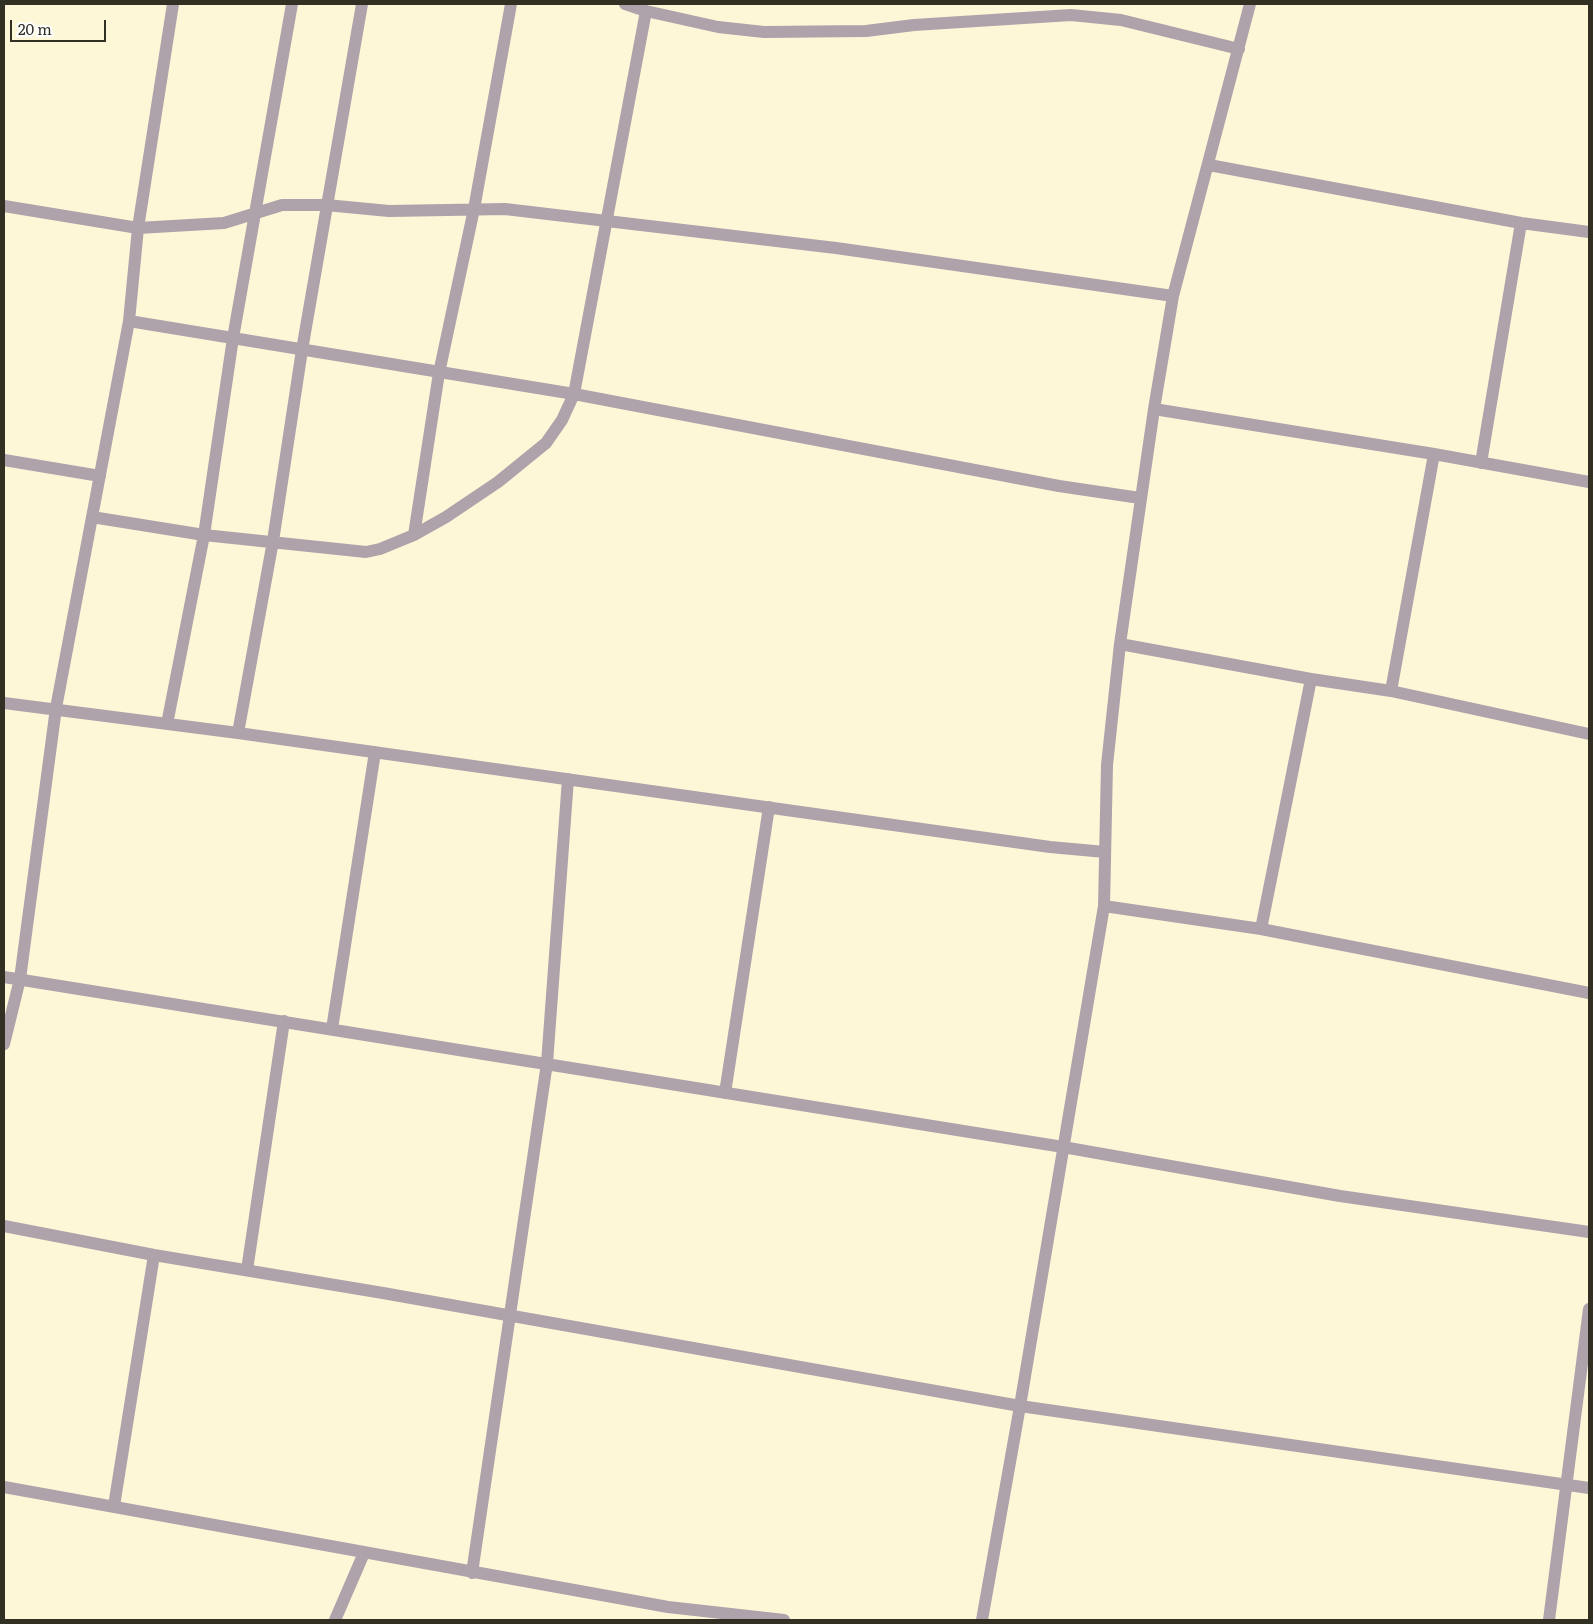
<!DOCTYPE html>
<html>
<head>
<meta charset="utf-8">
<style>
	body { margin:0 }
	#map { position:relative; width:1593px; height:1624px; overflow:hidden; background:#fdf7d7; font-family:Literata,serif }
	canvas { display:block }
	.frame { position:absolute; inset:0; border:5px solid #322f23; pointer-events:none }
	.scale { position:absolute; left:10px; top:20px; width:96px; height:22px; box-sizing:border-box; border:2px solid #322f23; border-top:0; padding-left:6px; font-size:15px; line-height:18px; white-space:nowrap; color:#322f23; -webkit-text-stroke:4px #fff; paint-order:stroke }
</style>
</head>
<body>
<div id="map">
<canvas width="1593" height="1624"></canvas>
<div class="frame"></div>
<div class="scale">20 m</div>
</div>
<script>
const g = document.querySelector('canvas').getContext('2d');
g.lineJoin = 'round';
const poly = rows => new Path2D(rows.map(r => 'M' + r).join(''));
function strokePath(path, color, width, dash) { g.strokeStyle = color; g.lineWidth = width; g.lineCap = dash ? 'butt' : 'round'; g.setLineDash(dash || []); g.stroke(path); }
strokePath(poly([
	[625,4,646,11,718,27,764,32,866,31,914,25,1071,15,1121,20,1239,49],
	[1209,165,1521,223,1589,232],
	[4,206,138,228,224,223,282,205,326,205,389,211,505,209,836,248,1173,296],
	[129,321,574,394,1059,486,1140,498],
	[1154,409,1434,454,1589,482],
	[4,460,100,476],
	[1481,463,1521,223],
	[92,517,204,535,366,552,380,549,414,535,446,517,498,482,546,443,562,420,574,394,646,11],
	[414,535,439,373,474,209,511,4],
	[1120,644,1311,679,1391,691,1589,734],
	[1391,691,1434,454],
	[4,703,238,733,1050,847,1105,852],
	[167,724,204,535,233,338,292,4],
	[238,733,273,541,302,350,362,4],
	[1104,906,1261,929,1589,993],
	[1261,929,1311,679],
	[4,977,1063,1147,1340,1196,1589,1232],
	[332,1029,375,752],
	[4,1044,20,979,56,708,129,321,138,228,173,4],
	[725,1093,769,807],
	[4,1226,154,1255,383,1293,1020,1406,1589,1488],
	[247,1270,284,1021],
	[4,1487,668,1607,784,1620],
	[114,1506,154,1255],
	[472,1573,547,1063,568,779],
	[335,1620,364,1553],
	[982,1620,1020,1406,1104,906,1107,765,1120,644,1154,409,1173,296,1250,4],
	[1549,1620,1589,1309]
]), '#aea2ab', 12);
</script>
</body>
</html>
